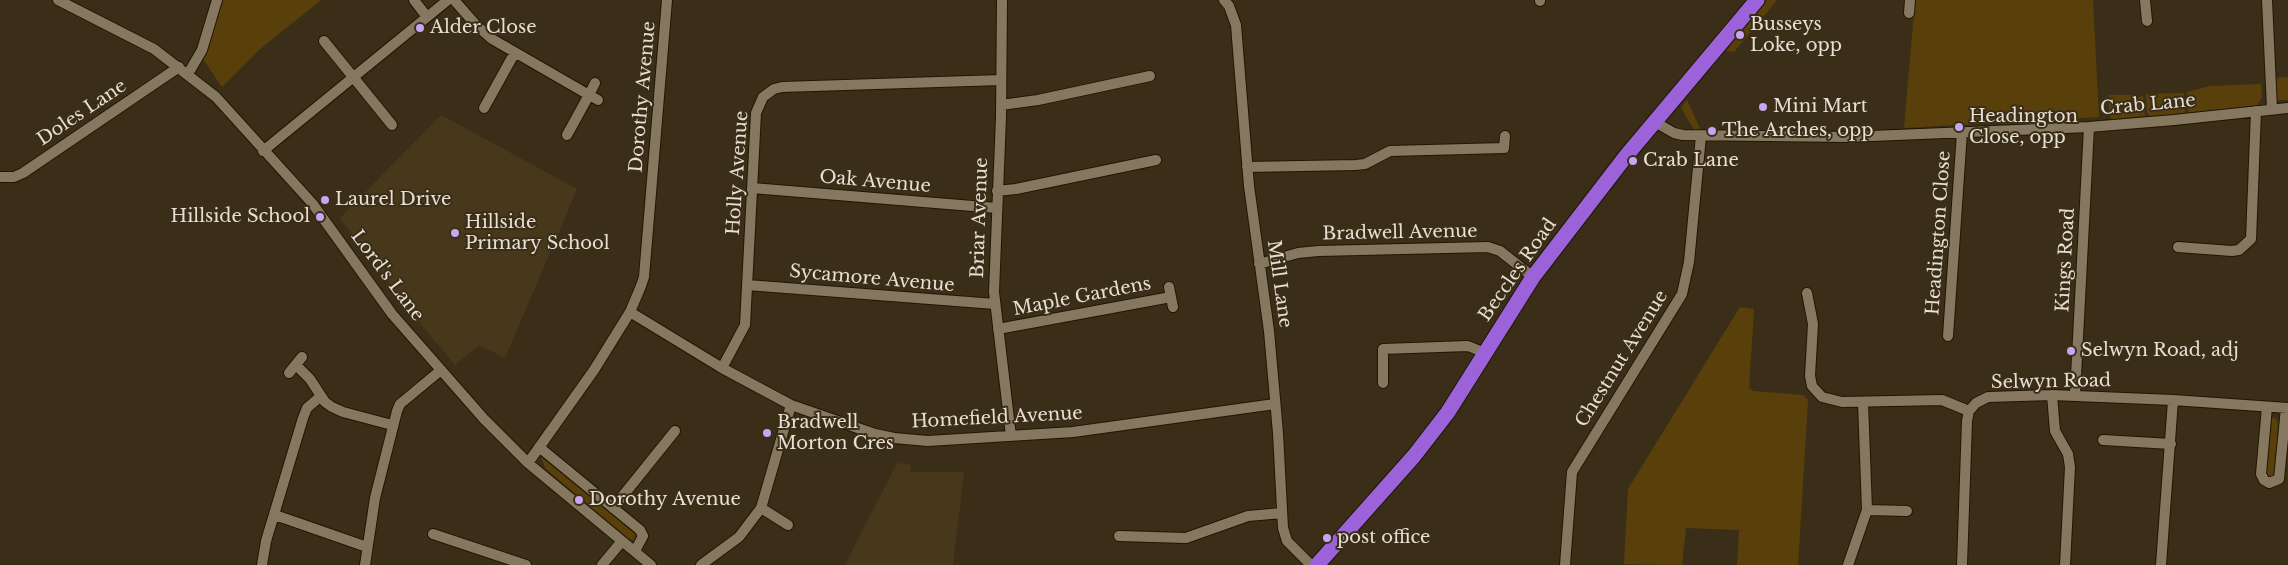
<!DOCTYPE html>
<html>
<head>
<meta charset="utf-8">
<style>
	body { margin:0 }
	canvas { display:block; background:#3a2e19 }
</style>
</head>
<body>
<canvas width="2288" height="565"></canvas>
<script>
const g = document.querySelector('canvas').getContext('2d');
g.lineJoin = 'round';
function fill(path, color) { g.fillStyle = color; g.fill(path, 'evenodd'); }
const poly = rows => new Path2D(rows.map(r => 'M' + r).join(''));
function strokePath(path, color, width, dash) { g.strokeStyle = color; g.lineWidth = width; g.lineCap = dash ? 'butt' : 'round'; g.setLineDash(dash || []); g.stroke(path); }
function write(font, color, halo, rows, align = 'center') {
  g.font = font + ' "Libre Baskerville",serif'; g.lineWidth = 4; g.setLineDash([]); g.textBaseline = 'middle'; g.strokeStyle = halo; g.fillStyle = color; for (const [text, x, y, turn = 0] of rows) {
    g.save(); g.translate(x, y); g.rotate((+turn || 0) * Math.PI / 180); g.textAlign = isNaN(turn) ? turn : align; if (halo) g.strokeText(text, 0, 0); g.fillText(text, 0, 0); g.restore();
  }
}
fill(poly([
	[441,115,577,189,505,358,479,345,455,365,401,300,340,218],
	[897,463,911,465,910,472,964,472,953,565,845,565]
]), '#47381b');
fill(poly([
	[220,0,321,0,260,49,222,87,203,59],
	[1767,0,1777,0,1734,52,1726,51],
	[1915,0,2093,0,2099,117,1904,128],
	[2288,77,2288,100,2275,100,2274,78],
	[2261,84,2262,97,2257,106,2188,113,2187,92,2210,86],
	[2184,93,2185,113,2151,117,2147,113,2146,94],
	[2109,95,2138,95,2109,114],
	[2143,95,2145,116,2111,120,2110,116],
	[1687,100,1701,131,1695,131,1681,108],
	[1740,307,1754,309,1749,388,1753,391,1803,395,1808,400,1798,565,1737,565,1739,530,1686,528,1682,565,1624,564,1628,489],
	[2274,417,2278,422,2275,476,2268,479,2266,474,2270,421],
	[540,456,633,531,636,535,634,540,629,539,546,469]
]), '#59400a');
const minor = poly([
	[58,0,154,49,216,97,312,203,392,314,484,419,528,463,651,565],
	[414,0,427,17],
	[454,0,476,25,492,39,589,95,567,135],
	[1002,0,1001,117,994,292,1011,436],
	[1224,0,1229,6,1236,25,1249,186,1269,331,1278,433,1283,528,1287,541,1311,565],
	[2145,0,2147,21],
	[2267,0,2272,109],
	[1540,1,1540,0],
	[1909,13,1910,0],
	[324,41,392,125],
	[188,74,202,50,217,0],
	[595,83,589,95,598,100],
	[1001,105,1038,100,1150,76],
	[484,108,514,54],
	[1655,122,1674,133,1683,135,1848,137,2089,127,2174,120,2288,108],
	[263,151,448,0],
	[1247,167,1356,165,1365,164,1390,151,1504,148,1505,136],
	[0,177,14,177,23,173,179,67],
	[752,188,997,208],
	[997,191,1016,189,1156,160],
	[2178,247,2232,251,2239,250,2251,239,2256,111],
	[1259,264,1298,253,1318,251,1488,247,1500,251,1533,277],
	[747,285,995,304],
	[1807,293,1813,324,1810,376,1812,386,1822,397,1842,402,1942,400,1969,411],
	[1171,297,1173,307],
	[630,312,722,368,791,405,875,434,894,438,928,441,1073,432,1275,404],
	[998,329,1171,297,1169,287],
	[1948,336,1962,132],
	[296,365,310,379,325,402,332,407,343,412,392,425],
	[722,368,745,325,756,113,763,97,774,89,782,87,1001,80],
	[289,373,302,357],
	[1383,383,1383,349,1468,346,1485,353],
	[2052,395,2055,431,2068,454,2070,467,2065,565],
	[2075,395,2089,127],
	[2267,407,2261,474,2264,480,2269,483,2279,479,2286,408],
	[2103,440,2171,444],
	[539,447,640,530,643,536,635,551],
	[528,463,594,370,630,312,641,286,644,277,667,0],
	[613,508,675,431],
	[761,508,788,525],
	[1867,510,1907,511],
	[275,515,367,547],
	[433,534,526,565],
	[1119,536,1186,538,1248,516,1282,513],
	[262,565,266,541,303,418,307,408,321,396],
	[365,565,375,498,397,411,400,404,441,370],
	[602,565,622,541],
	[701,565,739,537,761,508,791,405],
	[1565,565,1572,472,1682,294,1689,262,1701,136],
	[1848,565,1867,510,1863,402],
	[1962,565,1967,421,1969,411,1976,403,1988,397,2052,395,2173,400],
	[2161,565,2173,400,2288,408]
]);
const highway = poly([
	[1317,565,1414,456,1448,412,1533,277,1626,156,1757,0]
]);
strokePath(minor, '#211602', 12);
strokePath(highway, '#211602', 17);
strokePath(minor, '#867860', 10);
strokePath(highway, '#9b62d9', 15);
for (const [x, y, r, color] of [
	[420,28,5,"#c6a6f0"],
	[1740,35,5,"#c6a6f0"],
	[1763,107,5,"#c6a6f0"],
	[1959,127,5,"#c6a6f0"],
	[1712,131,5,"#c6a6f0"],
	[1633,161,5,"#c6a6f0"],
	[325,200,5,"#c6a6f0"],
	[320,217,5,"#c6a6f0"],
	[455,233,5,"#c6a6f0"],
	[2071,351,5,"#c6a6f0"],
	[767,433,5,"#c6a6f0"],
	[579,500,5,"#c6a6f0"],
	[1327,538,5,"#c6a6f0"]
]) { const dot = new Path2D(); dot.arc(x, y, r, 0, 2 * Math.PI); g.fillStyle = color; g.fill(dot); strokePath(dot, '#3a2e19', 2); }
write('18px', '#e6dfd2', '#3a2e19', [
	["Busseys",1750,25],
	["Loke, opp",1750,46],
	["Alder Close",430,28],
	["Mini Mart",1773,107],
	["Headington",1969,117],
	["Close, opp",1969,138],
	["The Arches, opp",1722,131],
	["Crab Lane",1643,161],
	["Laurel Drive",335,200],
	["Hillside School",310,217,"right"],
	["Hillside",465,223],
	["Primary School",465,244],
	["Selwyn Road, adj",2081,351],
	["Bradwell",777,423],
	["Morton Cres",777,444],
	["Dorothy Avenue",589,500],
	["post office",1337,538]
], 'left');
write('18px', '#e6dfd2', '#3a2e19', [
	["Dorothy Avenue",643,97,-85],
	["Crab Lane",2148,105,-5],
	["Doles Lane",82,113,-34],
	["Holly Avenue",738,173,-86],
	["Oak Avenue",875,182,5],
	["Briar Avenue",980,218,-88],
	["Bradwell Avenue",1400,233,-1],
	["Headington Close",1939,233,-86],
	["Kings Road",2066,260,-87],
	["Beccles Road",1518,270,-55],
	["Lord's Lane",387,276,53],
	["Sycamore Avenue",872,279,5],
	["Mill Lane",1279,284,82],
	["Maple Gardens",1082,297,-11],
	["Chestnut Avenue",1622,359,-58],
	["Selwyn Road",2051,382,-1],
	["Homefield Avenue",997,418,-3]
]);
</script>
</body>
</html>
